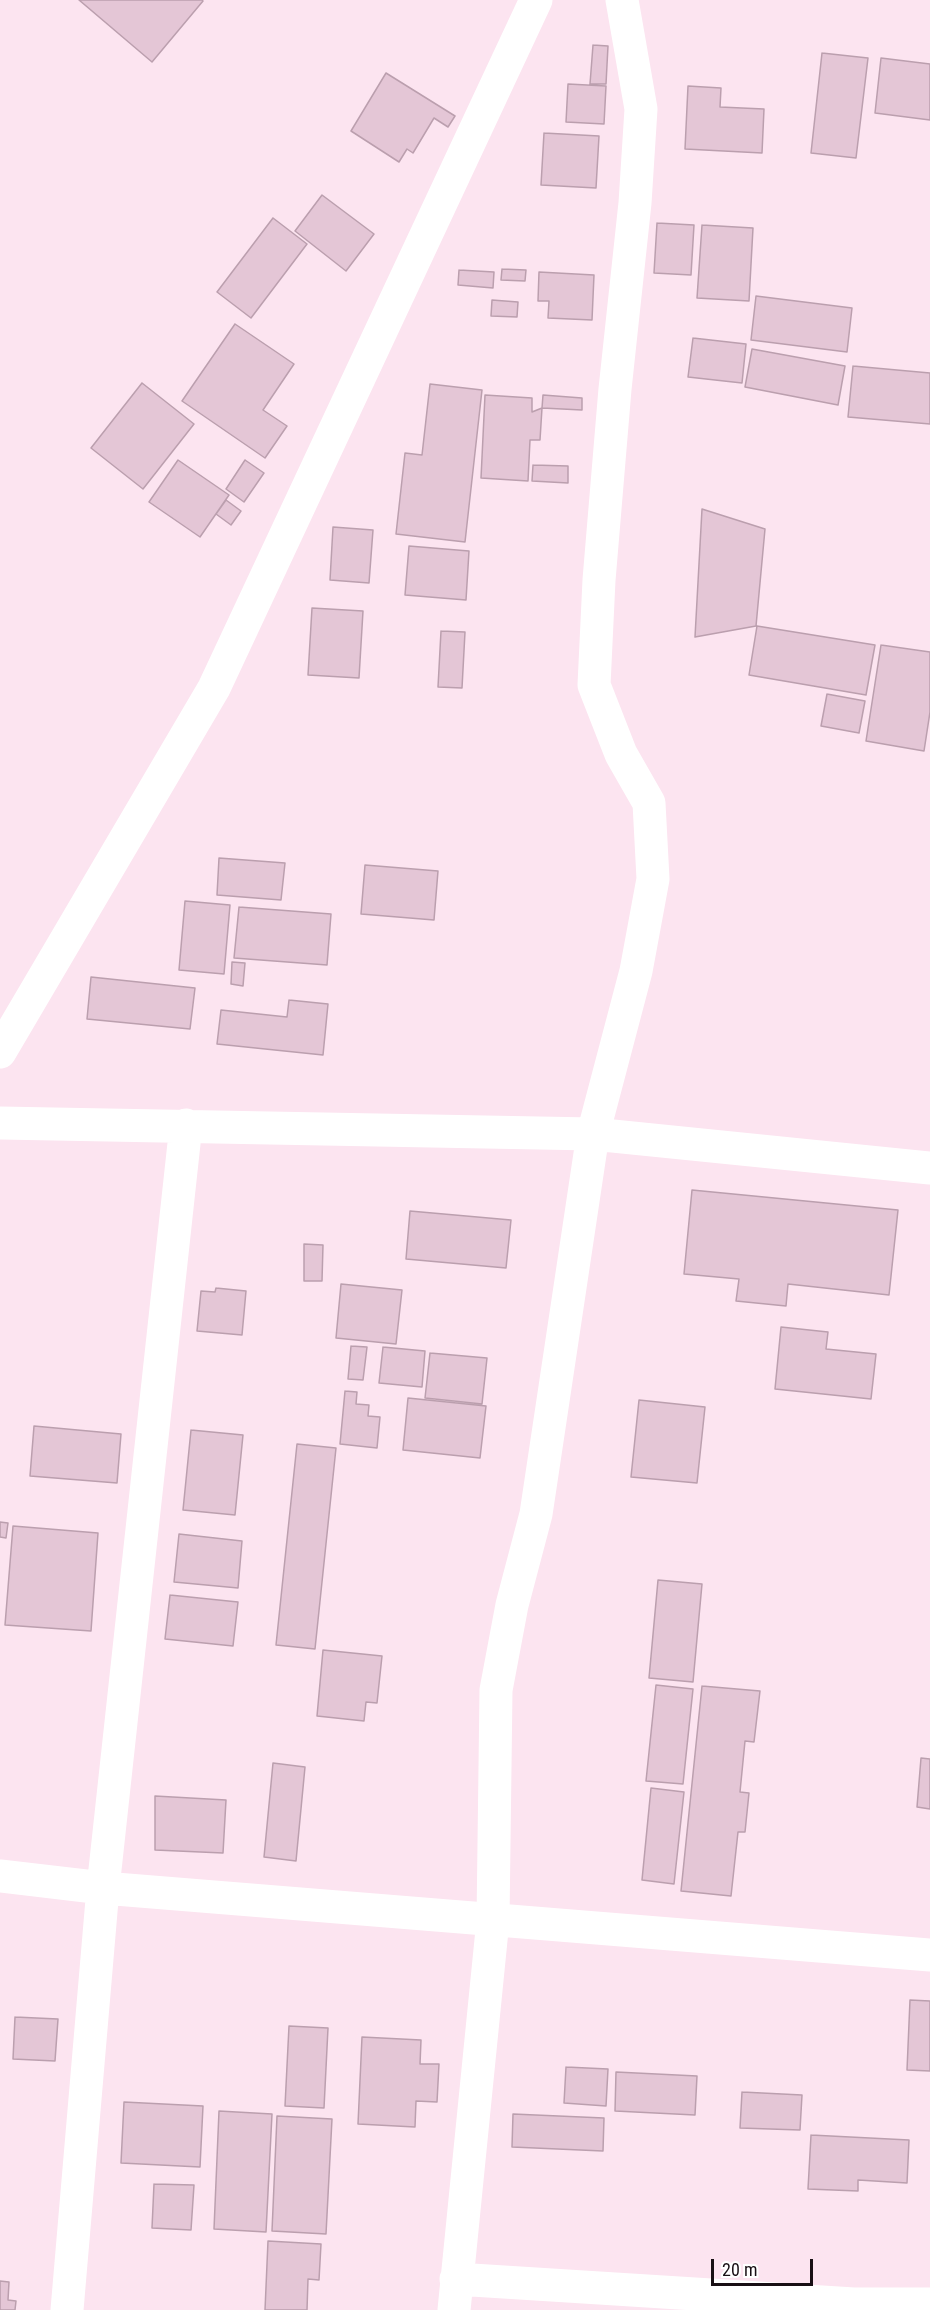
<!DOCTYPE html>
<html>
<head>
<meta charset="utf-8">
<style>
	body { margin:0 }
	#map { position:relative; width:930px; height:2310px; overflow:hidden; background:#fce4f0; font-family:"Roboto Condensed",sans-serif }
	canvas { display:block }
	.scale { position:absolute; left:711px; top:2259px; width:102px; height:27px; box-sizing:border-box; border:3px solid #180f14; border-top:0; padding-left:8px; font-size:18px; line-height:21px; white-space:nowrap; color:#180f14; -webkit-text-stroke:4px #fff; paint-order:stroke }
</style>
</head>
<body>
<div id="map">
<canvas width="930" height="2310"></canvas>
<div class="scale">20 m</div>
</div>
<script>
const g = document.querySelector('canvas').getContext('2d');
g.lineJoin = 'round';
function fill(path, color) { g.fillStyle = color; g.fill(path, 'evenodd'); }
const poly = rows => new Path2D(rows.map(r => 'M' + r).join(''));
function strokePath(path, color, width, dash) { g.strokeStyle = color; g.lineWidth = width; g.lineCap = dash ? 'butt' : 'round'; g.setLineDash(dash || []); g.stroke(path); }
const building = poly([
	[79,0,202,0,203,1,152,62,79,0],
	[593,45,608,46,606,84,590,84,593,45],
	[822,53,868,58,856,158,811,153,822,53],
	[881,58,930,64,930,120,875,113,881,58],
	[386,73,455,116,448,127,434,118,413,153,407,149,399,162,351,131,386,73],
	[568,84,606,86,604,124,566,122,568,84],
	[688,86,721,88,720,107,764,109,762,153,685,149,688,86],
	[544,133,599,136,596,188,541,185,544,133],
	[322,195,374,234,346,271,295,231,322,195],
	[273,218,307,244,251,318,217,292,273,218],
	[657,223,694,225,691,275,654,273,657,223],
	[702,225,753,228,749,301,697,298,702,225],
	[502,269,526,270,525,281,501,280,502,269],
	[459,270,494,272,493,288,458,285,459,270],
	[539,272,594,275,592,320,548,318,549,301,538,301,539,272],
	[756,296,852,308,847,352,751,340,756,296],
	[492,300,518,302,517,317,491,316,492,300],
	[235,324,294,364,263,410,287,426,265,458,182,401,235,324],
	[693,338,746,344,742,383,688,377,693,338],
	[752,349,845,366,838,405,745,387,752,349],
	[853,366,930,373,930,424,848,417,853,366],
	[142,383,194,424,143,489,91,448,142,383],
	[430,384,482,390,465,542,396,534,405,453,422,455,430,384],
	[485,395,532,398,532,412,542,408,540,440,530,440,528,481,481,478,485,395],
	[543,395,582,398,582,410,542,408,543,395],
	[178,460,229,495,200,537,149,502,178,460],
	[245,460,264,473,244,502,226,489,245,460],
	[533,465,568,466,568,483,532,481,533,465],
	[226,500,241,511,231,525,216,514,226,500],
	[702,509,765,529,756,626,695,637,702,509],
	[333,527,373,530,369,583,330,580,333,527],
	[409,546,469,551,466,600,405,595,409,546],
	[312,608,363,611,359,678,308,675,312,608],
	[757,626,875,645,866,695,749,675,757,626],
	[441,631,465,632,462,688,438,687,441,631],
	[881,645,930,652,930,712,924,751,866,741,881,645],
	[827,694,865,701,859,733,821,726,827,694],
	[219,858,285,863,281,900,217,895,219,858],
	[365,865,438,871,434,920,361,914,365,865],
	[185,901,230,905,224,974,179,970,185,901],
	[239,907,331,914,327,965,234,958,239,907],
	[232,962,245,963,243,986,231,984,232,962],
	[91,977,195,988,190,1029,87,1019,91,977],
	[289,1000,328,1004,323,1055,217,1044,221,1010,287,1017,289,1000],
	[692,1190,898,1210,889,1295,788,1284,786,1306,736,1301,739,1279,684,1274,692,1190],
	[410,1211,511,1220,506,1268,406,1259,410,1211],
	[304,1244,323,1245,322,1281,304,1281,304,1244],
	[341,1284,402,1290,396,1344,336,1338,341,1284],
	[216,1288,246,1291,242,1335,197,1331,201,1291,215,1292,216,1288],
	[781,1327,828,1332,826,1349,876,1354,871,1399,775,1389,781,1327],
	[351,1346,367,1347,363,1380,348,1379,351,1346],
	[383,1347,425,1351,422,1387,379,1383,383,1347],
	[430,1353,487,1358,482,1404,425,1398,430,1353],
	[345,1391,357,1392,356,1404,369,1405,368,1416,380,1417,377,1448,340,1444,345,1391],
	[408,1398,486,1406,480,1458,403,1450,408,1398],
	[639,1400,705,1407,697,1483,631,1477,639,1400],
	[34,1426,121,1434,117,1483,30,1476,34,1426],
	[191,1430,243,1435,235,1515,183,1510,191,1430],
	[297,1444,336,1448,315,1649,276,1645,297,1444],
	[0,1522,8,1523,6,1538,0,1537,0,1522],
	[13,1526,98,1533,91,1631,5,1625,13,1526],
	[179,1534,242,1541,238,1588,174,1582,179,1534],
	[658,1580,702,1584,693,1682,649,1678,658,1580],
	[170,1595,238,1602,233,1646,165,1639,170,1595],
	[323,1650,382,1656,377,1703,366,1702,364,1721,317,1716,323,1650],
	[656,1685,693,1689,683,1784,646,1781,656,1685],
	[702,1686,760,1691,754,1742,745,1741,740,1792,749,1793,745,1832,738,1832,731,1896,681,1891,702,1686],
	[921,1758,930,1759,930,1809,917,1807,921,1758],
	[273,1763,305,1767,296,1861,264,1857,273,1763],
	[651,1788,684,1792,674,1884,642,1880,651,1788],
	[155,1796,226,1800,223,1853,155,1850,155,1796],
	[910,2000,930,2001,930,2071,907,2070,910,2000],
	[15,2017,58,2019,55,2061,13,2059,15,2017],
	[289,2026,328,2028,324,2108,285,2106,289,2026],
	[362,2037,421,2040,420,2064,439,2064,437,2102,416,2101,415,2127,358,2124,362,2037],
	[566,2067,608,2069,606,2106,564,2103,566,2067],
	[616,2072,697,2076,695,2115,615,2111,616,2072],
	[742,2092,802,2095,800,2130,740,2128,742,2092],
	[124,2102,203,2106,200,2167,121,2163,124,2102],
	[219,2111,272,2114,266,2232,214,2229,219,2111],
	[513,2114,604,2118,603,2151,512,2147,513,2114],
	[277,2116,332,2119,326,2234,272,2231,277,2116],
	[811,2135,909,2140,907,2183,858,2180,858,2191,808,2189,811,2135],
	[154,2184,194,2185,191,2230,152,2228,154,2184],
	[268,2241,321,2244,319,2280,308,2279,307,2310,265,2310,268,2241],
	[0,2281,9,2282,8,2300,16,2301,15,2310,0,2310,0,2281]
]);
fill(building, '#e4c6d6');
strokePath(building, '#bb9fae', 1.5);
strokePath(poly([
	[0,1052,214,688,536,0],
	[0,1123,593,1134,930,1168],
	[0,1876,103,1888,930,1955],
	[456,2279,854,2304,930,2304],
	[67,2310,103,1888,186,1125],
	[454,2310,493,1920,496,1690,512,1605,536,1514,593,1134,636,971,653,879,649,803,621,754,594,685,599,580,615,389,635,203,641,109,622,0]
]), '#fff', 33);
</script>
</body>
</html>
